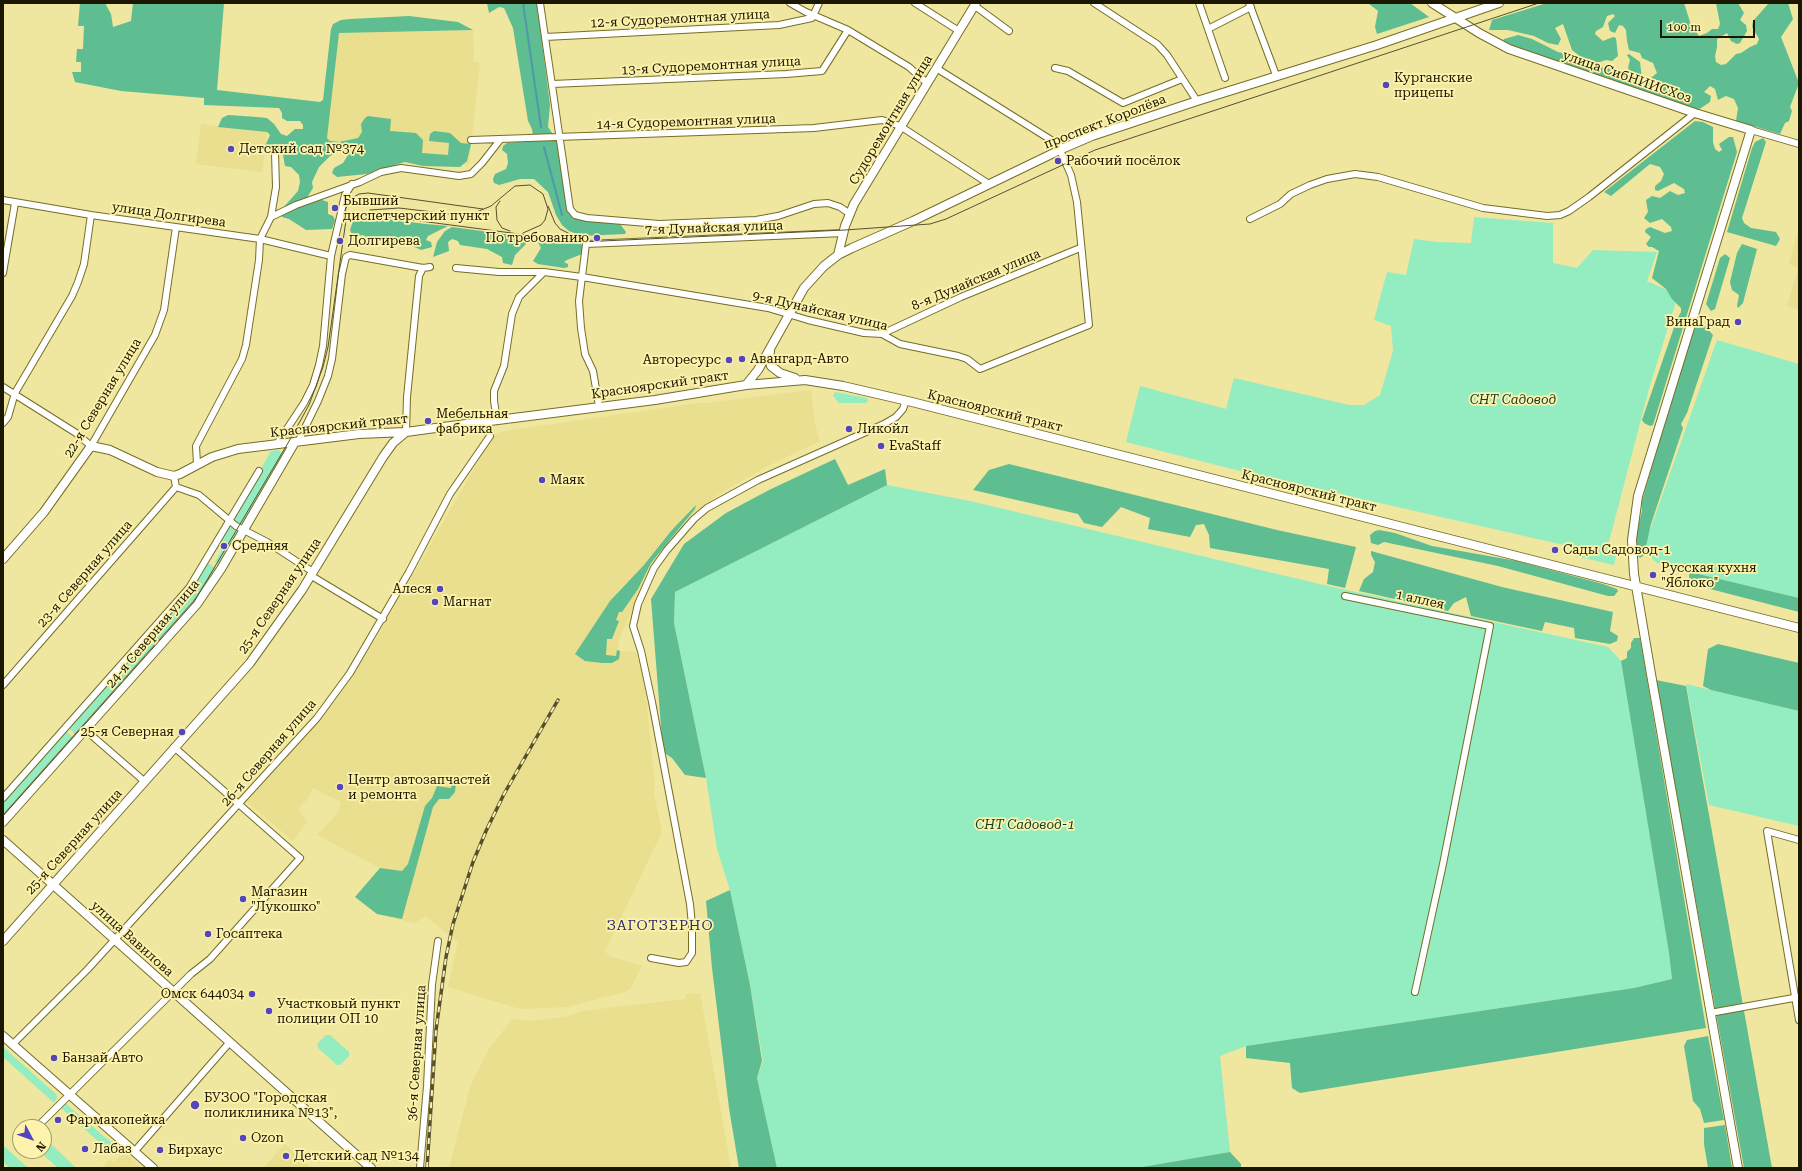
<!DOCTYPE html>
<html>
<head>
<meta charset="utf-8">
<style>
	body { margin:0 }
	#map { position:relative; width:1802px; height:1171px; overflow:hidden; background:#efe69f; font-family:"Roboto Serif",serif }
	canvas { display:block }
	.frame { position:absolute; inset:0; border:4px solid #1b1700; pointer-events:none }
	.north { position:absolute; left:12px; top:1119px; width:40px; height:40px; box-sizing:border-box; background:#fdf3ac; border:1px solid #a39b67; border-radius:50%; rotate:131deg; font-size:11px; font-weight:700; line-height:16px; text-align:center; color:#1b1700 }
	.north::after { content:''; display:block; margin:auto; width:14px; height:18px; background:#5245bd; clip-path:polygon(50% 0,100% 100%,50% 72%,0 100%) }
	.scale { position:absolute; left:1660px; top:20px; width:95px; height:18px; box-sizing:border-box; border:2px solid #1b1700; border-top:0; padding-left:5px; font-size:12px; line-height:14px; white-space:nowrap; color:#1b1700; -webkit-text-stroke:3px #fdf3ac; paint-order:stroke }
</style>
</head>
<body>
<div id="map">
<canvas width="1802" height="1171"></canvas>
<div class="frame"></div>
<div class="north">N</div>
<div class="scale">100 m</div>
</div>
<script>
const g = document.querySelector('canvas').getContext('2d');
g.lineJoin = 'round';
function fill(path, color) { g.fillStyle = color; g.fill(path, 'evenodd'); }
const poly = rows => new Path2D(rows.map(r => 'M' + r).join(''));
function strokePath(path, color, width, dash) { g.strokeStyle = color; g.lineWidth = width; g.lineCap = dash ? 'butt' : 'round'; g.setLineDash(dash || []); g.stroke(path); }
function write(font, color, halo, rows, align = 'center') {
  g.font = font + ' "Roboto Serif",serif'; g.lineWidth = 3.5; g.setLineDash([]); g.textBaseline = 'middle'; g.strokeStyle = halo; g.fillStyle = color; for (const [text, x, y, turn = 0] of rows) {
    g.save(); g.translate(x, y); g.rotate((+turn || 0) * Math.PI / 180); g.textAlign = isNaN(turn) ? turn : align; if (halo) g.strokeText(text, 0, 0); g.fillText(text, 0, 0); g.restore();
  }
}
fill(poly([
	[473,30,474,62,480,63,469,165,325,149,339,33],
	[201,124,267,132,262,172,196,164],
	[1799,228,1799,310,1787,306,1798,268,1789,264],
	[811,390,815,425,820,441,768,466,722,492,696,512,652,564,619,640,618,651,636,652,645,687,655,785,654,793,662,832,605,951,609,956,642,966,630,989,625,992,567,1007,520,1009,448,987,458,942,425,916,415,923,377,914,355,897,380,868,317,835,337,814,341,802,313,788,308,798,298,809,307,822,293,841,247,802,339,697,376,639,493,436,504,431,698,403,707,403],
	[700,993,731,1168,449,1168,471,1084,489,1049,512,1019,529,1021,566,1017,582,1011,686,999,686,994],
	[285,1144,311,1168,263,1168],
	[124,1152,142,1168,102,1168,110,1159,114,1163]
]), '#e9df8f');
fill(poly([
	[1474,217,1553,223,1553,263,1577,268,1593,250,1657,252,1647,281,1678,295,1649,389,1606,553,1612,555,1615,546,1618,547,1614,565,1575,556,1577,548,1244,472,1126,442,1140,386,1226,409,1234,378,1349,405,1364,405,1380,395,1393,351,1391,326,1374,320,1387,272,1406,275,1414,239,1437,242,1471,243],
	[1717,340,1799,364,1799,598,1690,572,1657,563,1643,550],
	[835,392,867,398,868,401,866,403,839,403,833,396],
	[279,450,283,454,243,523,235,523,233,519,271,451],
	[887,485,970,501,1328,586,1608,647,1621,661,1669,953,1672,979,1634,988,1246,1046,1220,1056,1230,1152,1136,1168,777,1168,757,1078,763,1061,750,985,730,890,717,849,706,778,674,623,675,592],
	[231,527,237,533,220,564,215,562,225,544,222,542,211,559,209,558,227,528],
	[206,562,217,569,197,599,76,735,68,728,101,690],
	[1686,684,1799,711,1799,826,1709,805],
	[66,731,75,739,3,819,3,803],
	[326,1035,330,1035,349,1052,349,1056,340,1065,337,1065,318,1048,317,1044],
	[3,1047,56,1094,57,1098,54,1103,3,1057],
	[64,1102,120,1150,118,1153,110,1152,61,1108,60,1106],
	[49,1142,75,1167,74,1168,58,1168,40,1152,44,1151,44,1148],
	[4,1146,28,1168,10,1168,3,1162]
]), '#94ecc1');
fill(poly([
	[80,3,105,3,111,14,113,27,131,21,133,3,224,3,217,90,320,102,323,100,331,29,333,24,341,20,350,19,409,16,458,22,473,30,339,33,327,138,330,141,339,142,358,138,362,132,361,124,365,118,368,116,391,119,390,131,416,133,423,140,422,153,448,155,449,143,429,141,430,134,434,131,450,133,461,143,471,144,467,161,460,167,423,166,405,162,367,174,337,177,332,173,334,168,343,163,350,152,339,151,330,156,319,167,312,182,313,188,308,196,314,201,322,200,328,202,328,214,333,216,335,220,332,229,306,230,289,219,282,217,282,209,298,191,300,182,299,175,291,167,285,166,283,155,265,146,270,135,267,132,218,127,222,118,228,115,257,117,267,118,274,124,281,134,287,136,295,129,303,129,303,125,300,121,287,121,282,118,282,113,279,108,204,105,204,98,121,91,75,82,72,72,81,72,81,62,76,62,77,49,83,49,84,26,78,26],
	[487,3,537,3,550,105,548,127,557,140,572,213,620,224,626,232,625,234,582,236,569,231,562,225,556,215,548,192,534,179,520,179,499,185,494,183,493,179,495,174,506,169,508,163,507,154,502,150,503,146,507,143,529,141,533,137,532,129,528,121,513,28,504,8,499,7,489,13],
	[1368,3,1410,3,1429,17,1377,34,1375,27,1378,11],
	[1547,3,1684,3,1691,25,1699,36,1707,33,1712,29,1718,29,1720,24,1716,3,1738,3,1744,13,1740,20,1746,25,1747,31,1740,43,1737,44,1731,41,1727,33,1717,39,1717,47,1715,56,1716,62,1721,65,1726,64,1736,54,1741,53,1750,47,1757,44,1759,39,1752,27,1753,21,1769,3,1788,3,1793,19,1781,37,1799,83,1790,107,1792,111,1789,121,1785,123,1780,134,1736,121,1738,108,1734,99,1726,96,1718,100,1715,89,1710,86,1704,92,1711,96,1710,102,1698,110,1502,42,1504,39,1518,35,1532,39,1558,52,1581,57,1572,50,1563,24,1555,28,1561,39,1558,45,1548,43,1534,36,1508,30,1489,30,1492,20],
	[1613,14,1615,16,1608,23,1610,31,1615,33,1619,25,1623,26,1626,30,1627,41,1629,50,1640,53,1642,58,1653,63,1657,73,1647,81,1642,79,1640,62,1629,54,1627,55,1630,60,1628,68,1632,75,1630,77,1617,70,1600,67,1593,64,1594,62,1600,62,1606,60,1612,61,1618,56,1616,38,1613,37,1603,41,1595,34,1596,31,1603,27,1607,16],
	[1695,121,1703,122,1713,127,1713,142,1715,149,1719,152,1722,150,1719,144,1729,137,1733,137,1737,152,1653,425,1650,426,1644,423,1642,420,1677,319,1681,312,1681,308,1672,299,1666,289,1652,278,1659,251,1652,247,1649,247,1646,244,1651,237,1645,232,1646,229,1650,227,1665,233,1672,231,1671,227,1662,219,1650,223,1644,218,1648,212,1646,200,1652,196,1660,198,1670,191,1678,195,1685,193,1684,189,1674,183,1658,191,1655,190,1655,186,1661,181,1664,174,1660,167,1650,164,1611,196,1604,192],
	[1763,138,1766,142,1742,218,1744,223,1751,228,1776,232,1780,239,1776,246,1727,232,1752,148,1755,142],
	[359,216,426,224,448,226,428,236,426,240,431,242,432,247,421,250,410,245,384,245,378,240,370,239,363,235,353,237,350,230,354,218],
	[452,227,526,237,527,240,526,244,515,255,512,265,503,263,502,257,487,249,460,245,458,241,452,239,448,242,449,251,433,257,437,242,445,231],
	[540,239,581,244,583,247,582,254,567,260,564,262,568,264,568,267,564,268,538,264,533,261,541,248,538,242],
	[1742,244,1757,249,1743,303,1738,308,1737,306,1739,295,1732,290,1730,282,1737,253],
	[1725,254,1730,258,1715,309,1711,311,1706,304,1720,258],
	[1699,319,1713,335,1687,413,1681,424,1683,428,1651,524,1644,555,1640,558,1636,554,1637,531,1642,511,1642,501,1694,322],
	[835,459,848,485,885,469,887,485,675,592,674,623,706,778,685,775,672,758,663,752,651,599,684,544,726,513,769,490],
	[1009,464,1277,530,1356,547,1345,588,1327,584,1329,569,1210,548,1209,535,1204,524,1196,525,1190,537,1148,529,1150,518,1121,507,1102,527,1084,523,1078,514,973,490,989,470],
	[696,505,695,509,651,563,638,589,622,612,619,612,616,620,619,621,612,639,607,639,606,655,616,656,617,650,620,651,619,659,612,663,602,663,585,661,575,654,610,601,644,565,671,531],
	[1379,530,1395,533,1432,546,1517,561,1603,584,1617,589,1618,591,1614,596,1608,596,1498,566,1384,542,1378,545,1371,543,1370,535,1375,531],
	[1371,551,1502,587,1613,612,1610,631,1618,636,1617,641,1610,644,1575,638,1574,628,1545,622,1542,631,1471,616,1466,597,1454,603,1448,611,1359,591,1364,579,1373,572,1375,562,1371,555],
	[1690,572,1799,598,1799,612,1691,584,1689,576],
	[1634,638,1640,638,1706,1028,1300,1093,1292,1088,1290,1063,1246,1058,1246,1046,1634,988,1672,979,1669,953,1621,661,1627,658,1627,652,1631,648,1631,643],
	[1718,644,1799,663,1799,711,1711,690,1703,686,1708,649],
	[1656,680,1686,686,1772,1168,1744,1168],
	[452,782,456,783,455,792,449,799,439,799,433,807,402,919,377,914,355,897,380,868,402,871,408,864,425,806,432,798,437,786,451,788],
	[730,890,750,985,762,1061,757,1078,777,1168,739,1168,729,1108,712,968,706,901],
	[1708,1036,1724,1120,1704,1123,1700,1109,1693,1101,1684,1046,1687,1040],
	[1725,1125,1732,1168,1708,1168,1704,1144,1704,1128],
	[1230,1152,1241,1164,1241,1168,1136,1168]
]), '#5ebd91');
strokePath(poly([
	[523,3,541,127],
	[544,147,562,215]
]), '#4d99ab', 2);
const street = poly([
	[540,3,570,209,575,215,587,218,659,224,756,220,778,216,814,204,828,203,840,207,850,214],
	[790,3,806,12,848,30,909,67,927,83],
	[915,3,959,31],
	[1094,3,1157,44,1167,55,1197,101],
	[1199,3,1225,78],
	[1249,3,1276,75],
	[975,6,1009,31],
	[1208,29,1251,7],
	[545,37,779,25,812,18,819,3],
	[936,68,1064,148],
	[1055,68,1068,71,1123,103,1182,79],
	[552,84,786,74,822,71,848,30],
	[1751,130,1799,144],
	[471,140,814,128,882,120,900,126,989,184],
	[3,200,91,215,260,239,331,256],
	[271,217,296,205,360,182,381,172,401,168,459,176,471,174,482,163,500,140],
	[1250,219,1280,204,1291,194,1310,185,1327,179,1355,174,1378,177,1483,208,1547,216,1560,215,1569,211,1589,197,1695,113],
	[456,268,499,272,544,272,582,277,768,308,808,320,864,333,882,334,900,344,958,356,967,359,980,369,1089,325,1077,202,1071,175,1060,150],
	[3,273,15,203],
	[882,334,961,297,1080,248],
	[3,387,76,433,91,446,155,335,164,310,176,227],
	[599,406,593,371,585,354,581,328,579,301,586,244,844,233],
	[497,420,494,401,494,391,504,366,512,314,519,297,544,272],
	[3,423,8,417,15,393,72,296,78,282,84,264,91,215],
	[406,432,407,397,419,276,423,268],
	[298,442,318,401,328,376,332,359,342,274,346,257,350,255,423,268,430,267],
	[277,444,304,403,313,385,319,365,323,346,331,256,345,195,352,184],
	[197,464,196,446,242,359,246,345,259,260,260,239,271,217,276,187,275,153],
	[176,487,199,495,236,526,267,542,313,572],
	[310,575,383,619],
	[1345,596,1490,626,1443,864,1415,992],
	[3,685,176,487,174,476],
	[90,734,144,781],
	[3,798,189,588,259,471],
	[1799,840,1767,831,1799,1020],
	[651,958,679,963,686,962,692,953,692,925,690,904,652,702,641,651,633,626,638,604,654,568,667,550,694,519,707,508,758,480,884,424,896,417,903,409,906,400],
	[1710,1013,1799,997],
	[12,1045,87,970,317,718,350,673,409,572,450,494,490,436],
	[37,1127,191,974,210,959,300,858,174,747],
	[134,1152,230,1042],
	[420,1168,427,1086,432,985,438,941]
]);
const secondary = poly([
	[1432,3,1479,33,1509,49,1695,113,1751,130,1638,496,1632,540,1634,574,1651,674,1738,1168],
	[838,255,845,226,854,204,976,3],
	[770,351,769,358,771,366,780,373,795,378],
	[746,385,758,370,804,288,824,266,838,255,852,248,913,221,1064,148,1092,136,1197,101,1377,45,1499,3],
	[3,559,44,512,91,446,110,450,157,472,174,476,180,474,212,457,238,449,359,434,406,432,443,427,655,400,746,385,805,380,843,386,912,402,1799,628],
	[3,822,197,604,221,569,295,442],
	[3,840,371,1168],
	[3,941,250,663,302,590,383,457,393,443,406,432],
	[3,1036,153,1168]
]);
strokePath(street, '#766d27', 8);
strokePath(secondary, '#766d27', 10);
strokePath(street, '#fff', 6);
strokePath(secondary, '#fff', 8);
strokePath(poly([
	[500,201,496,207,497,220,502,228,510,231],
	[548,206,555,223,560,229,578,238],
	[370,210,399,208,467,216,491,206,515,186,530,185,543,194,548,209,545,220,541,225,523,233],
	[343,219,346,208,352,198,359,194,368,193,483,209],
	[3,816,194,602,288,443,309,405,323,367,328,347,346,220,352,212,580,242,845,230,930,224,946,219,1095,150,1539,3]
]), '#56512c', 1);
const rail = poly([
	[427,1168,436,1030,446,957,453,924,473,862,486,831,504,794,558,700]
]);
strokePath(rail, '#56512c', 3.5);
strokePath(rail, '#fdf3ac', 2, [6]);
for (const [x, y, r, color] of [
	[1386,85,4,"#5245bd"],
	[231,149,4,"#5245bd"],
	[1058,161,4,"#5245bd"],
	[335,208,4,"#5245bd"],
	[597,238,4,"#5245bd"],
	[340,241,4,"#5245bd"],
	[1738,322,4,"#5245bd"],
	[742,359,4,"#5245bd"],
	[729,360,4,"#5245bd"],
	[428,421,4,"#5245bd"],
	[849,429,4,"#5245bd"],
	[881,446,4,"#5245bd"],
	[542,480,4,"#5245bd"],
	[224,546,4,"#5245bd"],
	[1555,550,4,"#5245bd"],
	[1653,575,4,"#5245bd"],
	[440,589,4,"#5245bd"],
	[435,602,4,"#5245bd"],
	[182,732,4,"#5245bd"],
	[340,787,4,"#5245bd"],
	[243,899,4,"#5245bd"],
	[208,934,4,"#5245bd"],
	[252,994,4,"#5245bd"],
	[269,1011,4,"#5245bd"],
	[54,1058,4,"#5245bd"],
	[195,1105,5,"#5245bd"],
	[58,1120,4,"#5245bd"],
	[243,1138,4,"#5245bd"],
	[85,1149,4,"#5245bd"],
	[160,1150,4,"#5245bd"],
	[286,1156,4,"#5245bd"]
]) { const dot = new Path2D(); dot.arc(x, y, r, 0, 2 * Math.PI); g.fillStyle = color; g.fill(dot); strokePath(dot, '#fdf3ac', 1.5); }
write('13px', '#1b1700', '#fdf3ac', [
	["12-я Судоремонтная улица",680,19,-3],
	["13-я Судоремонтная улица",711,66,-3],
	["улица СибНИИСХоз",1627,77,19],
	["Судоремонтная улица",891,120,-59],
	["14-я Судоремонтная улица",686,122,-2],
	["проспект Королёва",1105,122,-21],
	["улица Долгирева",169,215,8],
	["7-я Дунайская улица",714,228,-2],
	["8-я Дунайская улица",976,280,-23],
	["9-я Дунайская улица",820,311,13],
	["Красноярский тракт",660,385,-8],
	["22-я Северная улица",103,398,-59],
	["Красноярский тракт",995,411,14],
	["Красноярский тракт",339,426,-6],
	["Красноярский тракт",1309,491,14],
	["23-я Северная улица",85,574,-49],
	["25-я Северная улица",280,596,-56],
	["1 аллея",1420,600,12],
	["24-я Северная улица",153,634,-50],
	["26-я Северная улица",269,753,-49],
	["25-я Северная улица",74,842,-48],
	["улица Вавилова",132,939,42],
	["36-я Северная улица",417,1053,-86]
]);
write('13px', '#1b1700', '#fdf3ac', [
	["Курганские",1394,78],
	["прицепы",1394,93],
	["Детский сад №374",239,149],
	["Рабочий посёлок",1066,161],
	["Бывший",343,201],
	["диспетчерский пункт",343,216],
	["По требованию",589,238,"right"],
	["Долгирева",348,241],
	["ВинаГрад",1730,322,"right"],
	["Авангард-Авто",750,359],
	["Авторесурс",721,360,"right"],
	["Мебельная",436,414],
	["фабрика",436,429],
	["Ликойл",857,429],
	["EvaStaff",889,446],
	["Маяк",550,480],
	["Средняя",232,546],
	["Сады Садовод-1",1563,550],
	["Русская кухня",1661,568],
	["\"Яблоко\"",1661,583],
	["Алеся",432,589,"right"],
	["Магнат",443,602],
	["25-я Северная",174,732,"right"],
	["Центр автозапчастей",348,780],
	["и ремонта",348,795],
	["Магазин",251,892],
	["\"Лукошко\"",251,907],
	["Госаптека",216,934],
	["Омск 644034",244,994,"right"],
	["Участковый пункт",277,1004],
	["полиции ОП 10",277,1019],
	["Банзай Авто",62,1058],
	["БУЗОО \"Городская",204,1098],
	["поликлиника №13\",",204,1113],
	["Фармакопейка",66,1120],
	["Ozon",251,1138],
	["Лабаз",93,1149],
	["Бирхаус",168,1150],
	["Детский сад №134",294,1156]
], 'left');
write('italic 13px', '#103a28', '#fdf3ac', [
	["СНТ Садовод",1513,400],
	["СНТ Садовод-1",1025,825]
]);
g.letterSpacing = '1px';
write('14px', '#322f6a', '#fdf3ac', [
	["ЗАГОТЗЕРНО",660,926]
]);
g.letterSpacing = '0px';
</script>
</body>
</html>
